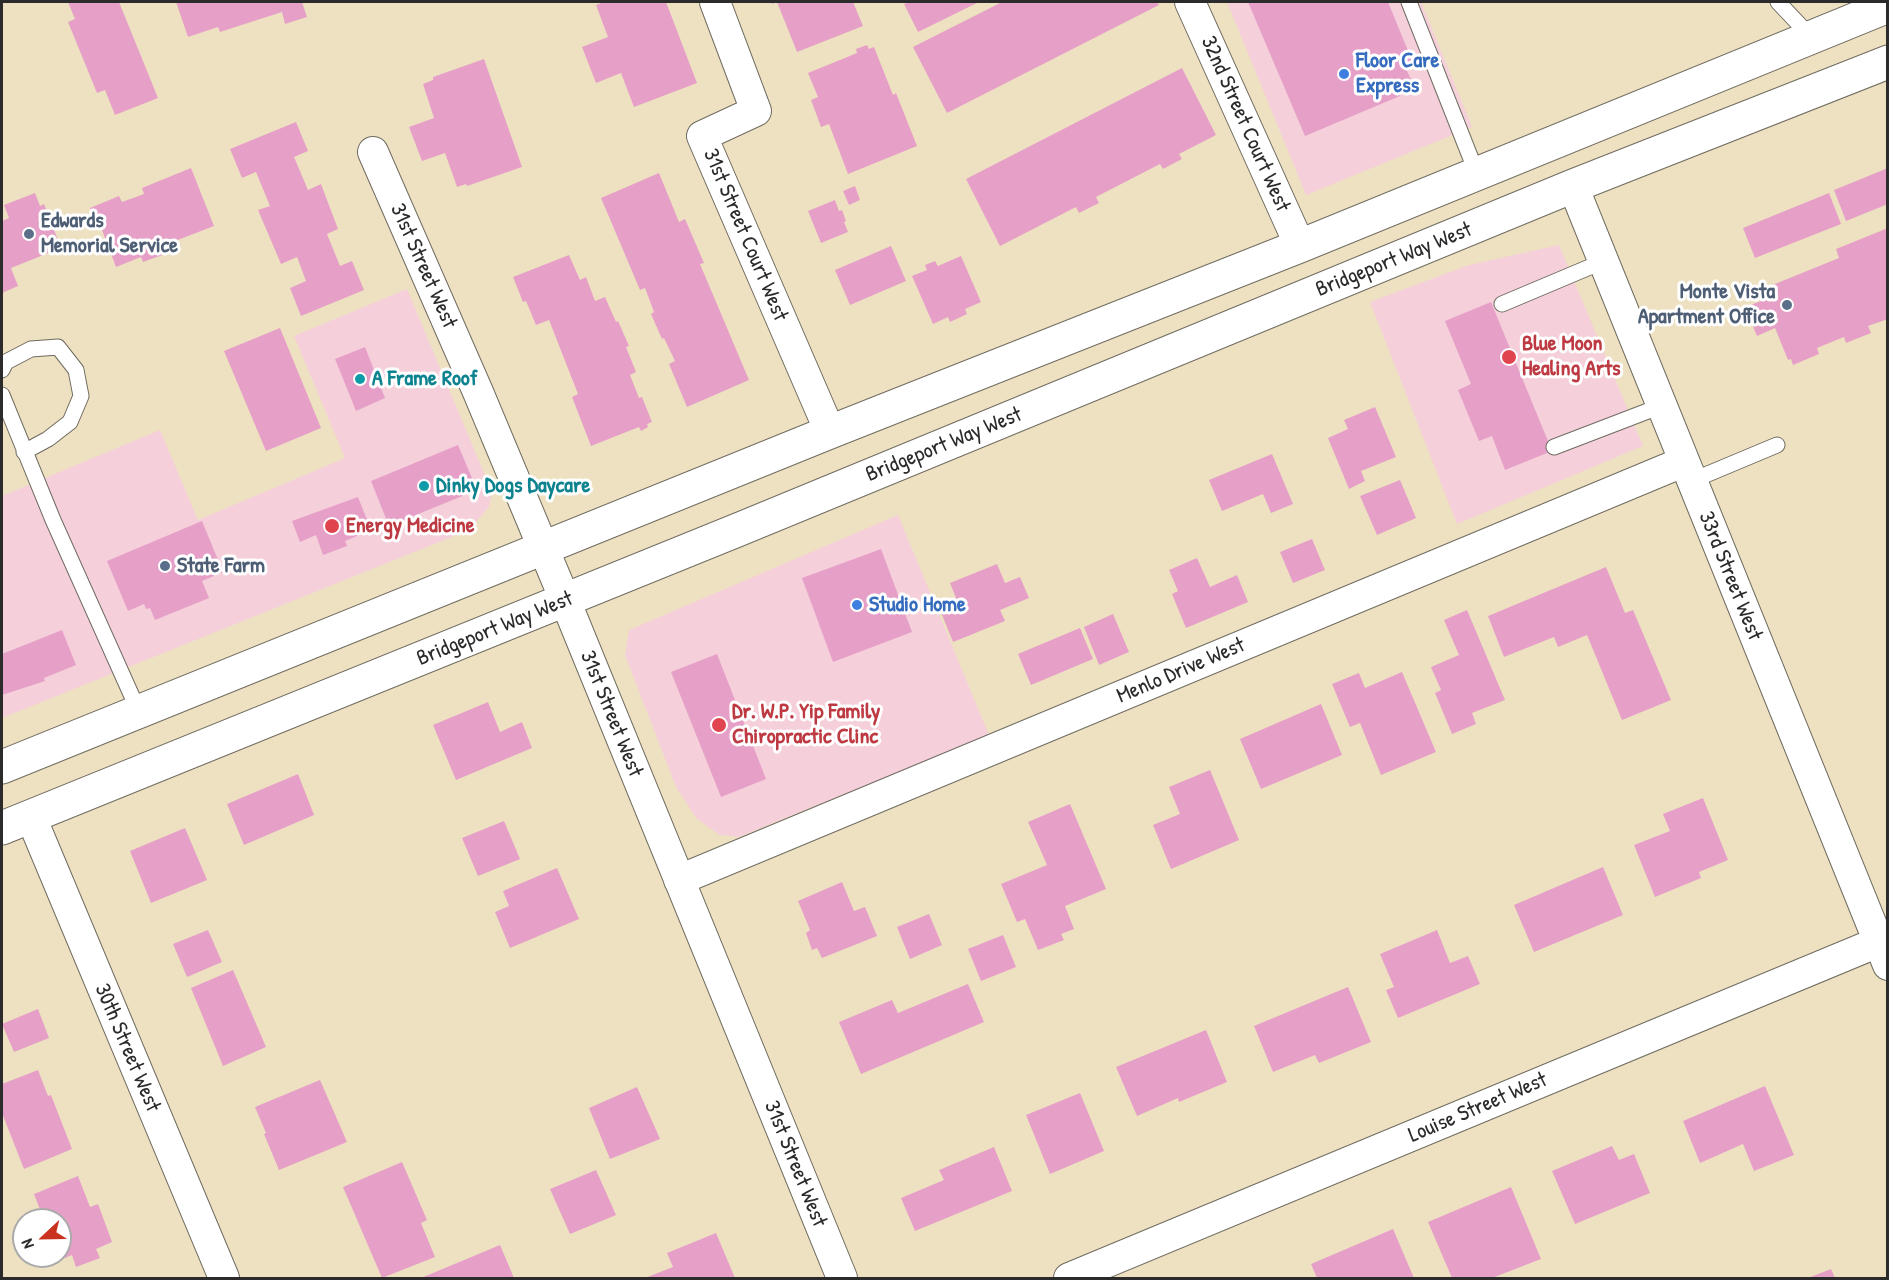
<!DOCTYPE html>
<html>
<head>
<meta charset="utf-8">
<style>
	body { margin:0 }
	#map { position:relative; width:1889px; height:1280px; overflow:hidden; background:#eee1c1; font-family:"Patrick Hand",sans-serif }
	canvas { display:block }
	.frame { position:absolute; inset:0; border:3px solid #2b2b2b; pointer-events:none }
	.north { position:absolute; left:12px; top:1208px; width:60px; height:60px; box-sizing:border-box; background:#fff; border:2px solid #aaa; border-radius:50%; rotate:248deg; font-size:16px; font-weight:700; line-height:24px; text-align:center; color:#2b2b2b }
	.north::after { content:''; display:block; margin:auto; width:21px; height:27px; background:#c8321e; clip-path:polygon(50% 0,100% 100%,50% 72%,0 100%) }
</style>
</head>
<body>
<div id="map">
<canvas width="1889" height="1280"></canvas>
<div class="frame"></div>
<div class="north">N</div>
</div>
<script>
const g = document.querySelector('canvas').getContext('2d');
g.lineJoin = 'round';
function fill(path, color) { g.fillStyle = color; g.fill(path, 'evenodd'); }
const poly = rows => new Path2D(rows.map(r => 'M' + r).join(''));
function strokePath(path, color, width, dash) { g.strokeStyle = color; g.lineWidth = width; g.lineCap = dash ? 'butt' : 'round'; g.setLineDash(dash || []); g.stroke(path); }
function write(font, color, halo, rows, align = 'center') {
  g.font = font + ' "Patrick Hand",sans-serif'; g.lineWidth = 6; g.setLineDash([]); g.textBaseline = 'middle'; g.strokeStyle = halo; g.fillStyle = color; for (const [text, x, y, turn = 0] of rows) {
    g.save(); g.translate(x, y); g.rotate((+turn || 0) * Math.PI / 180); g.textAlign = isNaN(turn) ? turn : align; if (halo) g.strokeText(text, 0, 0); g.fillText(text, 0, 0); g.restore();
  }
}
fill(poly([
	[1227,2,1421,2,1472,127,1306,195],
	[1559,245,1643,446,1457,524,1370,302,1469,265],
	[407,289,492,492,489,507,469,530,2,718,2,496,160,430,198,520,345,458,294,336],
	[898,515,989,735,739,837,720,835,697,819,676,787,625,655,629,630]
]), '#f5cfda');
fill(poly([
	[68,2,119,2,158,98,115,115,105,90,97,93,68,22,75,19],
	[176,2,302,2,307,17,285,24,282,12,220,32,218,27,188,37],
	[604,2,666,2,697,83,634,107,621,73,596,83,582,47,608,37,596,5],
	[771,2,853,2,863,26,797,52,777,2,772,4],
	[910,2,979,2,918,32,904,4],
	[1002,2,1157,2,1159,5,947,113,913,47],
	[1248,2,1388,2,1413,63,1405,66,1412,82,1397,88,1400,96,1305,136],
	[867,45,869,49,874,47,893,95,896,93,917,146,848,174,829,124,821,127,811,100,818,97,808,73,857,53,856,49],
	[484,59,522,167,467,186,466,184,457,187,445,153,422,161,409,127,434,118,423,84,433,80,433,77],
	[1182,68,1216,135,1179,154,1182,159,1163,169,1160,164,1096,197,1099,203,1079,213,1076,207,1000,246,966,179],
	[296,122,308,151,294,157,308,190,321,184,338,229,327,234,340,266,352,261,364,290,301,316,290,288,306,281,297,257,281,264,258,210,270,206,256,172,242,178,230,149],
	[191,168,214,226,165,245,168,253,143,262,141,257,116,267,99,222,92,225,88,217,93,215,90,208,119,196,122,202,144,194,142,188],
	[1888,168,1888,204,1846,221,1834,190],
	[659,173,679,222,685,219,704,263,700,264,749,380,687,407,669,364,675,361,664,338,662,339,651,314,654,312,645,288,640,290,601,198],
	[855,186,860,200,849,205,843,191],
	[35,193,40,206,44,204,61,248,11,268,18,286,2,293,2,221,9,218,4,205],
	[1829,193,1841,224,1755,258,1743,228],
	[835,200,839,211,842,210,846,221,844,222,848,232,821,243,808,211],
	[1888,228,1888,319,1868,326,1871,333,1846,343,1844,337,1817,348,1819,354,1793,365,1791,359,1788,360,1775,328,1757,336,1745,307,1764,300,1760,290,1839,258,1836,249],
	[891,246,906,281,850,305,835,270],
	[569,255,580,280,586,277,595,301,605,297,616,322,618,321,629,346,626,347,636,372,630,375,639,398,642,397,652,422,647,424,648,427,641,431,639,427,591,446,572,397,578,394,549,320,536,325,526,301,523,302,513,277],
	[961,256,981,302,965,309,967,314,950,322,948,317,933,324,912,276,927,270,925,265,935,261,938,266],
	[1491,302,1552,451,1505,470,1492,436,1479,441,1458,390,1471,384,1445,321],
	[280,328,321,428,266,451,224,351],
	[365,347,385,398,356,411,335,359],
	[1375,407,1396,457,1361,471,1365,481,1349,489,1328,438,1348,429,1344,420],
	[458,445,477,490,389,526,371,481],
	[1272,454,1293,504,1271,513,1263,494,1222,511,1209,480],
	[1400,480,1416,518,1377,535,1360,496],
	[358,497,371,530,345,541,347,546,323,555,316,535,300,542,292,521],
	[202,521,223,572,202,581,209,598,155,620,150,608,146,609,144,604,128,611,107,561],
	[1312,539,1325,570,1293,583,1280,552],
	[881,549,912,632,833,662,802,578],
	[1197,558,1210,587,1237,575,1248,602,1186,628,1172,594,1178,591,1169,570],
	[997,564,1005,583,1020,577,1029,598,1000,610,1005,621,953,642,940,610,958,603,950,583],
	[1606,567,1625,613,1633,610,1671,700,1622,720,1587,635,1558,647,1554,637,1504,657,1488,616],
	[1467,610,1505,700,1472,713,1476,724,1452,734,1435,693,1441,690,1431,667,1459,655,1444,620],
	[1113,614,1129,652,1099,665,1084,627],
	[1080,628,1093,659,1031,685,1018,654],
	[62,630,76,665,44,678,45,681,2,695,2,654],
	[717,654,766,779,721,797,671,672],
	[1402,672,1436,752,1381,775,1360,723,1350,727,1332,684,1359,673,1365,688],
	[488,702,500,732,522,722,532,748,456,780,433,725],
	[1321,704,1342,755,1261,789,1240,739],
	[1210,770,1239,840,1171,869,1153,825,1180,814,1169,787],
	[298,774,314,815,244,845,227,804],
	[1703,798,1728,860,1699,872,1701,878,1655,897,1634,845,1670,831,1663,814],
	[1070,804,1106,889,1065,906,1074,929,1061,934,1064,940,1038,950,1025,919,1017,922,1001,884,1047,865,1028,822],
	[504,821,520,859,478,876,462,838],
	[185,828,207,880,151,903,130,851],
	[1603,867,1623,915,1534,952,1514,905],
	[557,868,579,919,510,948,495,912,509,906,503,891],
	[842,882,854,911,865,907,877,936,822,958,817,948,812,950,806,933,810,930,798,901],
	[929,914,942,945,910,959,897,927],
	[208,930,222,962,187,977,173,944],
	[1437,930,1450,963,1468,956,1480,984,1398,1018,1386,990,1394,987,1380,954],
	[1003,935,1016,967,981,981,968,949],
	[233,970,266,1047,223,1066,191,988],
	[968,984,984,1022,861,1074,839,1022,892,1000,898,1013],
	[1348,987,1371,1042,1319,1063,1315,1055,1273,1072,1254,1026],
	[38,1009,49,1038,14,1052,2,1024],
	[1206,1030,1227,1082,1179,1102,1178,1098,1137,1116,1116,1067],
	[38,1070,48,1096,51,1095,72,1149,24,1169,2,1113,2,1084],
	[320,1080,347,1142,279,1170,264,1134,266,1133,255,1107],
	[1765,1086,1794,1155,1754,1171,1743,1144,1700,1163,1683,1121],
	[637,1087,660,1139,610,1159,589,1108],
	[1080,1093,1104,1151,1050,1174,1026,1115],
	[1612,1146,1619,1160,1634,1154,1650,1193,1575,1224,1552,1171],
	[994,1147,1012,1191,915,1231,901,1198,944,1180,939,1170],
	[402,1162,427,1220,421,1223,435,1257,382,1278,343,1187],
	[596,1170,616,1215,570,1234,550,1189],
	[78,1176,90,1207,98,1204,112,1242,96,1249,100,1258,76,1267,72,1255,60,1260,60,1220,44,1220,34,1194],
	[1511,1187,1541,1259,1492,1278,1452,1278,1428,1222],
	[1393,1229,1414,1278,1317,1278,1311,1264],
	[716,1233,735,1278,645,1278,673,1267,667,1253],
	[500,1245,514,1278,421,1278],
	[1831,1269,1835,1278,1808,1278]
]), '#e6a0c8');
const lane = poly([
	[1409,2,1477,174],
	[1778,2,1811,37],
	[1502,304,1604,261],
	[2,370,6,362,31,349,58,347,76,370,81,396,70,422,48,439,24,452],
	[2,395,53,520,139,712],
	[1554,447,1661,406],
	[1691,481,1777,445]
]);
const street = poly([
	[715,2,756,111,702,136,830,432],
	[1190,2,1300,246],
	[373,152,478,392,565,600,842,1278],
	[1573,186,1888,965],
	[31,817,224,1278],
	[679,880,1683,462],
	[1069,1278,1888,938]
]);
const primary = poly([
	[2,767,830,432,1300,246,1888,6],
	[2,828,740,529,1573,186,1888,62]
]);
strokePath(lane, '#6f6b60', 17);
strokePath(street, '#6f6b60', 32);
strokePath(primary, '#6f6b60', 35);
strokePath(lane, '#fff', 15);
strokePath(street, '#fff', 30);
strokePath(primary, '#fff', 33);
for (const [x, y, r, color] of [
	[1344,74,6,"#3f7fe0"],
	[29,234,6,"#5c6f8a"],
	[1787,305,6,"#5c6f8a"],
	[1509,357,8,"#e0444e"],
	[360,379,6,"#0f9aa8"],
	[424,486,6,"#0f9aa8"],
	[332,526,8,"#e0444e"],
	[165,566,6,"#5c6f8a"],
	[857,605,6,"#3f7fe0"],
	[719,725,8,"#e0444e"]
]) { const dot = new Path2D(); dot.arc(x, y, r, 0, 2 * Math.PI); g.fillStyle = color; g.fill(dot); strokePath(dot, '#fff', 2); }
write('bold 22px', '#366cbe', '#fff', [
	["Floor Care",1356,61],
	["Express",1356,86],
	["Studio Home",869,605]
], 'left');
write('22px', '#2b2b2b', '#fff', [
	["32nd Street Court West",1245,124,66],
	["31st Street Court West",745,235,67],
	["Bridgeport Way West",1394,260,-22],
	["31st Street West",423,266,66],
	["Bridgeport Way West",944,445,-22],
	["33rd Street West",1730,576,68],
	["Bridgeport Way West",495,629,-22],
	["Menlo Drive West",1181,671,-23],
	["31st Street West",611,714,68],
	["30th Street West",127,1048,67],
	["Louise Street West",1478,1108,-23],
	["31st Street West",795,1164,68]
]);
write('bold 22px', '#4e5e75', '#fff', [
	["Edwards",41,221],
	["Memorial Service",41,246],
	["Monte Vista",1775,292,"right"],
	["Apartment Office",1775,317,"right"],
	["State Farm",177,566]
], 'left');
write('bold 22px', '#be3a42', '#fff', [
	["Blue Moon",1522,344],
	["Healing Arts",1522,369],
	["Energy Medicine",346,526],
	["Dr. W.P. Yip Family",732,712],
	["Chiropractic Clinc",732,737]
], 'left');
write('bold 22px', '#0d838f', '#fff', [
	["A Frame Roof",372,379],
	["Dinky Dogs Daycare",436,486]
], 'left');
</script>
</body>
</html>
